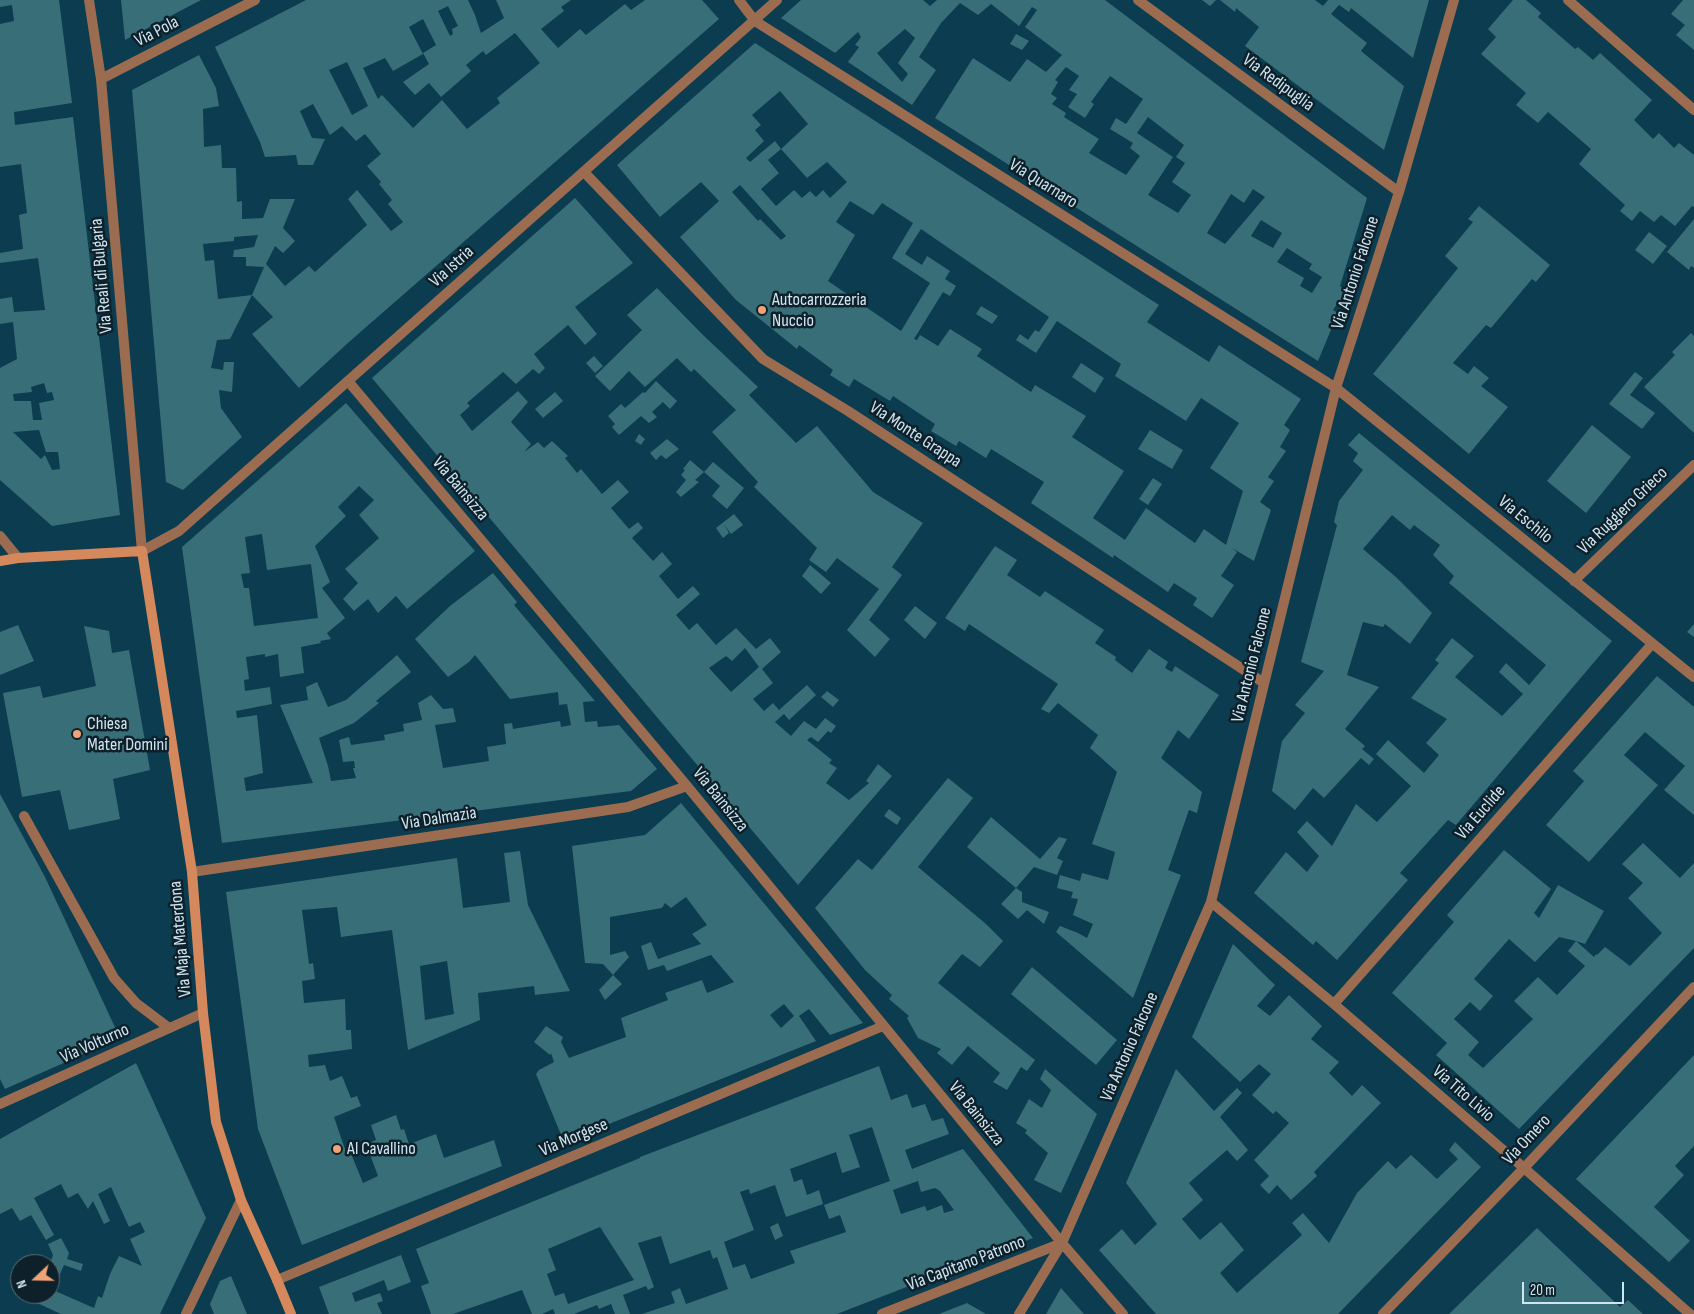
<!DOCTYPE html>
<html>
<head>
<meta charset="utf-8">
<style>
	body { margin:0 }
	#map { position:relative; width:1694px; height:1314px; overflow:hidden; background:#0b3c4f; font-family:"Sofia Sans Condensed",sans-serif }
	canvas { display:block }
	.north { position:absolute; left:10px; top:1254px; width:50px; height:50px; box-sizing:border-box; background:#0e2029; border:1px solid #5b6f79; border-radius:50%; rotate:249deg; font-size:14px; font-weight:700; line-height:20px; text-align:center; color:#cfe6f2 }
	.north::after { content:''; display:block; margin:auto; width:18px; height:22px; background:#efa377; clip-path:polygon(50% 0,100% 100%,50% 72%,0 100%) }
	.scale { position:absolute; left:1522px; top:1282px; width:102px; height:22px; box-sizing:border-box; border:2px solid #cfe6f2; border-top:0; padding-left:6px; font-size:15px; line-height:18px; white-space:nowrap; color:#cfe6f2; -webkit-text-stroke:4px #0e2029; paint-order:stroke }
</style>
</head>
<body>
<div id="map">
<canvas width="1694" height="1314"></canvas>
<div class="north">N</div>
<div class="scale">20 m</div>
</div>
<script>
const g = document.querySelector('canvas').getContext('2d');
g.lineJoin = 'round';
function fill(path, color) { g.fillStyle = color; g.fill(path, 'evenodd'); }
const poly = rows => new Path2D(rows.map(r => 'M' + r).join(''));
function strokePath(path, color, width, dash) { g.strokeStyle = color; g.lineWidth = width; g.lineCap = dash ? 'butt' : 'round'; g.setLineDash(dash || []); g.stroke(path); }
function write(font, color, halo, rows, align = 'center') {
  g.font = font + ' "Sofia Sans Condensed",sans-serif'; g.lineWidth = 5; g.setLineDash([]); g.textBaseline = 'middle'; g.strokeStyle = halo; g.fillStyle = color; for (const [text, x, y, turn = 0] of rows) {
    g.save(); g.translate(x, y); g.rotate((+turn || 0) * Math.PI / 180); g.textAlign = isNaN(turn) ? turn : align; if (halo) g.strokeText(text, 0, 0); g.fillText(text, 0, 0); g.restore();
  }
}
fill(poly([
	[0,0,59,0,72,103,14,112,15,125,73,117,120,515,52,526,0,480,0,368,17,359,13,322,0,324,0,299,12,297,14,312,45,310,38,258,0,263,0,253,23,249,19,215,27,213,21,164,0,167,0,24,14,21,12,5,0,7],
	[44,383,47,393,52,392,54,400,39,403,42,420,33,420,31,401,14,401,13,394,32,392,31,387],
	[39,430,46,452,58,452,60,469,52,470,45,455,41,459,13,432],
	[121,0,201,0,125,40],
	[306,0,468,0,475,15,481,33,504,18,496,0,571,0,561,7,564,11,541,29,558,48,580,29,586,35,625,4,631,10,645,0,702,0,719,19,349,342,299,388,252,334,273,317,252,295,264,267,246,266,246,257,233,257,234,250,254,247,258,235,234,237,234,241,203,244,205,261,214,260,218,299,252,295,230,339,217,340,211,368,223,370,224,362,234,362,232,392,219,390,221,408,242,437,183,490,166,482,132,90,199,55,216,88,219,106,203,109,204,147,221,145,222,168,236,168,237,202,242,201,242,219,263,218,270,199,295,199,283,228,295,241,283,253,275,246,266,264,285,286,309,266,315,272,367,225,348,199,357,190,391,231,403,222,388,204,392,200,379,184,381,182,367,166,381,154,365,134,356,141,342,126,330,135,313,104,300,111,312,138,325,139,313,165,298,165,296,155,265,157,260,142,215,47],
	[448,6,458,26,452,29,453,34,450,36,438,11],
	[423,19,436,45,423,53,429,64,403,82,415,95,429,83,441,97,471,71,466,65,483,51,486,55,515,33,540,63,497,98,500,103,467,129,442,100,413,128,382,95,378,99,363,68,385,58,393,71,423,54,409,27],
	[347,62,368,106,352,115,329,70],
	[801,0,923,0,930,6,937,0,1105,0,1367,198,1340,286,1347,291,1339,305,1337,304,1333,310,1338,313,1318,361,935,118,973,58,1010,82,1027,59,1046,72,1062,55,1025,27,1037,10,1032,7,1019,26,991,4,978,15,960,3,941,23,919,57,936,70,912,105,848,62,859,47,855,45,861,37,858,32,835,53,781,18],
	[905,29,915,38,898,63,908,74,902,82,877,53],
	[1066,67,1079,76,1069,90,1077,94,1068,107,1085,118,1094,104,1091,102,1110,76,1143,99,1126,124,1116,118,1110,129,1133,143,1130,148,1140,156,1126,175,1089,153,1099,139,1064,117,1066,113,1052,104,1057,98,1051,94,1058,82,1055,80],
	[1148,117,1184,145,1176,157,1185,163,1172,182,1191,195,1178,213,1148,195,1173,157,1137,133],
	[1253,189,1265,197,1225,244,1207,233,1231,194,1244,203],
	[1261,220,1282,233,1273,248,1251,236],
	[1287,248,1312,264,1309,269,1322,277,1312,293,1300,286,1304,278,1277,262],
	[1202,0,1216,0,1210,6],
	[1220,0,1315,0,1323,6,1328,0,1429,0,1413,58,1351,8,1349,12,1339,5,1331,14,1367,43,1361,51,1404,86,1384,150,1245,46,1259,27,1236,8,1235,12],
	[1513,0,1526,0,1541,13,1538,17,1575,49,1578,47,1593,60,1600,53,1652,100,1634,120,1653,139,1659,133,1674,148,1679,143,1694,155,1694,207,1692,206,1675,226,1661,215,1654,222,1640,211,1632,221,1620,211,1625,205,1579,164,1591,149,1548,112,1538,123,1516,105,1526,93,1481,54,1496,37,1488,29],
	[1683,0,1694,0,1694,50,1676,35,1685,25,1671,14],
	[1016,34,1029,41,1022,50,1010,44],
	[755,43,1159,305,1147,322,1209,362,1219,345,1301,399,1284,425,1290,430,1280,447,1286,451,1268,477,1274,481,1260,502,1271,510,1254,561,1232,548,1237,552,1221,576,1234,585,1212,618,1193,605,1197,598,1174,583,1168,592,1114,555,1113,558,1031,503,1044,482,991,449,986,458,959,441,956,446,931,431,935,424,893,396,890,401,854,379,849,387,830,375,833,370,799,345,797,349,736,300,680,237,719,201,701,182,660,217,617,165],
	[780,91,808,124,781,149,807,178,827,162,847,182,830,198,823,190,816,197,810,191,802,198,794,190,776,206,761,189,779,173,768,160,781,149,775,141,750,162,746,158,764,141,755,130,761,125,752,115],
	[740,185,786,236,781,240,760,219,758,221,732,192],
	[850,201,873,215,882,203,913,223,892,258,930,283,901,331,828,281,855,235,836,222],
	[921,229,1049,317,1039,332,1035,330,1028,340,1020,334,1016,340,1036,353,1057,321,1121,364,1115,376,1186,421,1201,398,1239,423,1210,468,1243,491,1226,545,1204,529,1195,543,1146,508,1125,540,1093,518,1124,471,1072,437,1086,416,1035,385,1031,392,977,356,982,349,950,329,938,346,920,335,917,340,914,339,943,292,950,296,956,286,945,279,950,271,927,256,922,265,905,254],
	[575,198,633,263,575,307,597,334,585,345,568,325,534,354,545,368,539,374,533,369,516,384,503,372,467,403,470,406,460,415,472,431,518,391,528,402,511,422,531,444,524,452,538,442,544,448,552,441,568,456,565,458,577,473,581,469,602,494,618,480,629,492,611,508,629,529,638,522,643,528,632,538,653,561,662,552,672,564,659,576,678,599,693,586,700,594,676,615,689,630,697,623,716,645,736,628,756,649,770,638,781,652,762,669,773,683,753,699,764,711,773,703,779,710,807,685,816,695,789,720,784,714,775,722,791,736,804,721,816,729,825,718,836,726,831,733,828,731,818,742,811,737,807,740,832,760,829,763,837,768,826,783,849,800,869,783,866,781,878,764,892,776,798,885,372,378],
	[745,648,759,667,731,692,709,668,726,656,732,661],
	[1479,206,1550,265,1536,282,1532,279,1491,328,1486,325,1453,363,1468,374,1474,366,1489,378,1481,386,1508,407,1469,454,1373,374,1458,268,1445,256,1473,222,1468,219],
	[1694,219,1694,268,1691,266,1689,270,1667,252],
	[1649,232,1667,246,1653,264,1635,250],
	[657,288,702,334,758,387,749,395,796,443,817,426,873,492,923,523,892,567,902,575,869,620,890,639,875,657,847,630,879,589,837,558,826,572,809,560,817,548,754,487,758,482,712,432,736,410,694,369,691,372,677,358,645,387,629,371,610,391,595,376,642,330,627,315],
	[981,306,998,316,992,324,976,314],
	[1691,333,1694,336,1694,433,1644,387,1675,355,1672,352],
	[594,356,603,366,595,373,586,363],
	[1081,363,1104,378,1095,393,1072,377],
	[1635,372,1643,378,1630,395,1655,413,1642,429,1609,404],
	[656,381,677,401,670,409,663,402,652,412,657,417,649,423,641,416,619,435,612,427,615,424,608,416,621,404,625,408,643,392,645,393],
	[555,392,563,401,543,418,535,409],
	[346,403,475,551,407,609,396,596,378,613,368,599,354,611,343,599,358,583,345,569,379,538,359,515,374,500,359,486,338,507,346,516,315,546,330,582,322,588,345,618,327,633,331,639,320,641,321,643,301,647,304,673,280,677,278,654,265,657,265,654,246,657,249,679,244,680,245,691,270,687,272,704,236,711,237,718,257,715,263,773,244,778,246,791,313,783,280,705,308,700,306,687,317,682,328,707,346,700,397,655,411,672,376,701,379,703,354,723,319,738,328,766,331,781,356,778,353,768,355,768,354,761,343,762,339,740,349,737,351,745,385,740,384,735,404,731,403,724,422,720,418,703,431,695,443,709,453,708,456,722,435,725,443,768,489,761,487,747,506,744,504,724,512,723,513,729,560,721,561,727,571,725,567,704,559,705,558,692,510,699,475,655,469,662,448,677,415,639,450,606,493,573,517,602,514,605,595,701,583,702,585,722,597,721,598,727,619,725,657,769,631,791,222,843,182,547],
	[262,534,267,570,311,564,318,618,254,626,249,588,244,588,241,574,250,573,245,537],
	[1592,425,1631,457,1586,513,1547,481],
	[1150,430,1183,450,1172,469,1138,449],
	[1359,433,1612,641,1456,825,1448,820,1400,873,1408,880,1337,960,1316,941,1313,945,1254,893,1286,852,1307,872,1319,856,1297,832,1307,821,1332,846,1356,804,1377,822,1411,786,1376,754,1388,740,1424,773,1439,755,1426,743,1447,719,1411,698,1439,663,1435,660,1452,638,1474,656,1455,677,1502,716,1523,694,1499,672,1506,663,1529,685,1546,665,1449,583,1454,576,1433,555,1440,545,1414,525,1410,530,1392,515,1363,549,1397,578,1432,613,1410,644,1385,624,1383,627,1363,622,1347,675,1379,687,1345,729,1365,746,1362,749,1374,759,1369,765,1361,758,1324,798,1313,788,1295,810,1272,791,1282,741,1305,713,1295,705,1324,671,1301,662,1337,525,1334,522,1339,501,1363,470,1353,461,1358,453,1348,445],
	[639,434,645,439,641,445,635,441],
	[667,439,679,449,666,459,661,455,656,460,650,453],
	[690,460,704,472,695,480,699,482,681,497,676,492,686,480,681,475,685,470,683,469],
	[713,462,744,488,727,509,712,496,720,486,704,472],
	[1153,478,1162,484,1148,505,1139,499],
	[734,514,743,525,731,534,724,524,729,533,723,538,716,528],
	[995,546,1017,560,1007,575,1040,597,1045,591,1104,630,1095,643,1116,657,1115,660,1132,673,1149,649,1168,662,1165,668,1172,672,1175,666,1219,695,1189,739,1178,730,1161,758,1202,792,1197,813,1189,810,1168,870,1181,875,1133,998,1056,932,1060,926,1078,933,1087,938,1093,924,1073,915,1078,899,1071,898,1073,892,1057,888,1060,875,1080,881,1082,873,1108,880,1115,852,1092,844,1117,772,1090,748,1098,735,1058,703,1049,713,1041,709,1058,684,969,624,965,631,945,618],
	[810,565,831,583,821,594,802,576],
	[915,606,937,623,925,639,904,620],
	[1694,624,1694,637,1687,632],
	[18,625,34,661,0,675,0,632],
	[84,626,109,631,112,653,129,650,150,770,113,779,120,819,69,830,60,790,22,797,3,693,40,686,43,698,96,686],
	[1657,676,1694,707,1694,815,1664,790,1685,766,1645,732,1624,755,1658,785,1589,862,1546,825,1584,781,1573,771],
	[827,691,839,700,833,707,821,697],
	[948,778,973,798,918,867,986,924,1003,941,980,967,962,954,938,983,1035,1060,1027,1071,1021,1067,1007,1090,993,1082,1000,1073,968,1046,952,1065,937,1053,941,1049,918,1038,907,1018,909,1016,889,999,892,995,865,970,815,908,858,859,872,870],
	[0,794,45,877,120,1038,5,1089,0,1079],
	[681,803,863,1023,830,1035,809,1009,799,1016,816,1041,564,1142,536,1074,539,1070,554,1062,551,1053,550,1055,534,1042,546,1026,563,1037,561,1042,569,1058,626,1037,621,1018,668,1000,665,993,702,980,707,993,734,982,711,955,667,971,664,965,648,970,641,946,651,942,658,959,701,944,692,934,707,925,686,897,671,908,665,903,662,908,610,917,610,955,625,951,629,957,613,975,603,964,585,963,572,846,645,835],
	[784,1004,794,1016,781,1028,770,1015],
	[889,809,901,818,897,825,884,816],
	[991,817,1040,859,1059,837,1067,839,1057,858,1063,861,1057,875,1034,867,1016,888,1022,892,1022,902,1049,912,1044,924,1027,910,1018,919,1001,904,1016,888,967,847],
	[1643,843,1680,878,1694,863,1694,948,1519,1129,1436,1055,1447,1043,1392,993,1454,922,1447,915,1504,850,1551,889,1534,913,1539,918,1558,885,1604,911,1585,944,1576,941,1559,937,1535,962,1509,939,1474,979,1493,996,1480,1011,1470,1002,1454,1019,1479,1042,1468,1055,1483,1068,1533,1019,1514,1001,1538,977,1557,995,1585,966,1568,951,1576,941,1594,957,1596,954,1597,955,1605,947,1630,966,1662,933,1628,898,1643,883,1622,864],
	[520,851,528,905,570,991,535,995,534,986,478,993,480,1020,408,1050,392,930,341,937,337,907,302,910,309,964,313,963,315,979,302,981,304,1003,345,999,346,1030,351,1030,352,1049,308,1055,309,1067,325,1065,330,1081,342,1076,351,1098,357,1096,361,1106,334,1117,346,1152,350,1151,363,1183,378,1176,366,1144,376,1140,371,1125,396,1115,401,1130,404,1129,409,1144,436,1134,444,1158,494,1140,502,1166,302,1245,258,1129,226,892,457,858,463,908,510,902,504,853],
	[447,961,454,1014,425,1020,420,966],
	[1233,944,1275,985,1257,1006,1270,1016,1289,995,1322,1026,1311,1039,1339,1062,1329,1073,1352,1096,1362,1085,1381,1103,1314,1172,1317,1176,1291,1200,1277,1185,1269,1194,1260,1185,1269,1176,1254,1160,1289,1123,1276,1111,1273,1114,1252,1095,1271,1074,1259,1064,1240,1082,1192,1037],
	[1032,967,1117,1040,1096,1065,1011,994],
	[613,975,622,984,605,1000,599,990],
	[1694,1055,1694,1146,1675,1166,1684,1175,1654,1207,1690,1241,1669,1262,1576,1179],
	[136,1063,206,1218,160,1314,61,1314,22,1296,23,1294,50,1294,50,1264,53,1255,48,1244,61,1238,69,1253,67,1259,83,1264,81,1271,64,1265,53,1290,94,1308,98,1296,102,1298,110,1274,119,1256,142,1266,130,1239,145,1232,140,1222,129,1227,111,1187,98,1194,110,1221,104,1224,93,1201,88,1209,78,1193,68,1198,61,1184,34,1198,54,1235,46,1240,31,1215,20,1221,12,1208,0,1214,0,1139],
	[879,1066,891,1100,907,1094,912,1108,925,1104,932,1121,943,1118,949,1134,905,1150,912,1169,963,1149,1033,1238,837,1314,642,1314,675,1303,671,1292,680,1288,686,1304,728,1289,717,1257,713,1259,710,1250,670,1264,661,1236,638,1243,654,1287,648,1290,646,1286,623,1295,630,1314,615,1314,611,1304,599,1309,597,1305,574,1314,555,1314,553,1309,542,1314,532,1314,522,1290,453,1314,431,1314,421,1286,429,1283,416,1249,640,1158,640,1157],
	[872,1127,890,1181,824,1205,829,1219,840,1215,846,1232,790,1251,795,1263,751,1279,745,1264,733,1268,724,1242,754,1230,740,1192,749,1189,750,1194,775,1185,786,1217,823,1204,819,1190,807,1195,802,1179,794,1182,790,1169,836,1152,842,1173,860,1167,849,1135],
	[918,1181,921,1192,935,1188,940,1191,954,1210,944,1213,942,1205,927,1211,925,1206,901,1214,893,1190],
	[600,1227,634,1280,568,1304,564,1293,555,1296,547,1274,556,1270,548,1249],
	[1045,1069,1097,1114,1061,1193,1034,1180,1048,1153,1025,1133,1027,1130,1016,1123,1029,1099,1042,1108,1051,1090,1040,1079],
	[1176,1069,1214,1111,1237,1088,1242,1093,1220,1117,1248,1150,1237,1161,1227,1150,1189,1183,1203,1200,1182,1219,1200,1240,1221,1222,1244,1250,1220,1273,1237,1293,1302,1235,1292,1223,1303,1213,1329,1243,1357,1193,1388,1161,1396,1169,1411,1155,1437,1179,1458,1159,1449,1150,1455,1142,1481,1167,1338,1314,1156,1314,1099,1250,1122,1229,1135,1245,1157,1224,1126,1183],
	[778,1223,783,1236,775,1240,770,1227],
	[1537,1228,1620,1307,1628,1300,1643,1314,1449,1314],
	[401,1255,411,1282,388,1291,384,1280,352,1293,355,1302,380,1293,383,1301,377,1303,382,1314,329,1314,319,1287],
	[231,1276,247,1314,214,1314,210,1304,220,1281],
	[1061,1288,1084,1314,1046,1314],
	[967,1303,986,1314,939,1314]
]), '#386e78');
strokePath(poly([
	[24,816,114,978,136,1003,169,1028]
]), '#9c6c50', 10);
strokePath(poly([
	[739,0,755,21,1336,388,1694,677],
	[1138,0,1399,192],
	[1568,0,1694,110],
	[101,79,255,0],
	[584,172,763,359,848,411,1264,683],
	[348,381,687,786,1062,1243,1123,1314],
	[0,536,18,558],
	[142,551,179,531,777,0],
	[1574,581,1694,465],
	[192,872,628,807,687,786],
	[1211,902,1334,1004,1524,1168,1690,1314],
	[1334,1004,1652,644],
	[0,1104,203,1013],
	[277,1280,883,1026],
	[186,1314,241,1200],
	[882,1314,1062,1243],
	[1019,1314,1062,1243,1211,902,1336,388,1399,192,1454,0],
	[1383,1314,1524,1168,1694,987]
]), '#9c6c50', 10);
strokePath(poly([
	[89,0,101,79,142,551]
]), '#9c6c50', 10);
strokePath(poly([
	[0,561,18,558,142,551,192,872,203,1013,216,1122,241,1200,277,1280,291,1314]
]), '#d5885b', 10);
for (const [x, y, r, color] of [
	[762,310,5,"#efa377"],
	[77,734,5,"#efa377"],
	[337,1149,5,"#efa377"]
]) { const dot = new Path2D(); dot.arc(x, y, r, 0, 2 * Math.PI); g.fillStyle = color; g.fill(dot); strokePath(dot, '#0e2029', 2); }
write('18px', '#cfe6f2', '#0e2029', [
	["Via Pola",157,32,-27],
	["Via Redipuglia",1278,83,36],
	["Via Quarnaro",1043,184,32],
	["Via Istria",452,267,-42],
	["Via Antonio Falcone",1356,273,-72],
	["Via Reali di Bulgaria",102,276,-95],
	["Via Monte Grappa",915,435,33],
	["Via Bainsizza",460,489,50],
	["Via Ruggiero Grieco",1623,511,-44],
	["Via Eschilo",1525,520,39],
	["Via Antonio Falcone",1252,665,-76],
	["Via Bainsizza",720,800,51],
	["Via Euclide",1481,813,-49],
	["Via Dalmazia",439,819,-9],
	["Via Maja Materdona",181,939,-95],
	["Via Volturno",95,1044,-24],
	["Via Antonio Falcone",1130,1047,-66],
	["Via Tito Livio",1463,1094,41],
	["Via Bainsizza",976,1114,51],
	["Via Morgese",574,1138,-23],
	["Via Omero",1527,1140,-47],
	["Via Capitano Patrono",966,1264,-21]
]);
write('18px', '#cfe6f2', '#0e2029', [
	["Autocarrozzeria",772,300],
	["Nuccio",772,321],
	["Chiesa",87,724],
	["Mater Domini",87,745],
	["Al Cavallino",347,1149]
], 'left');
</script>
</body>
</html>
